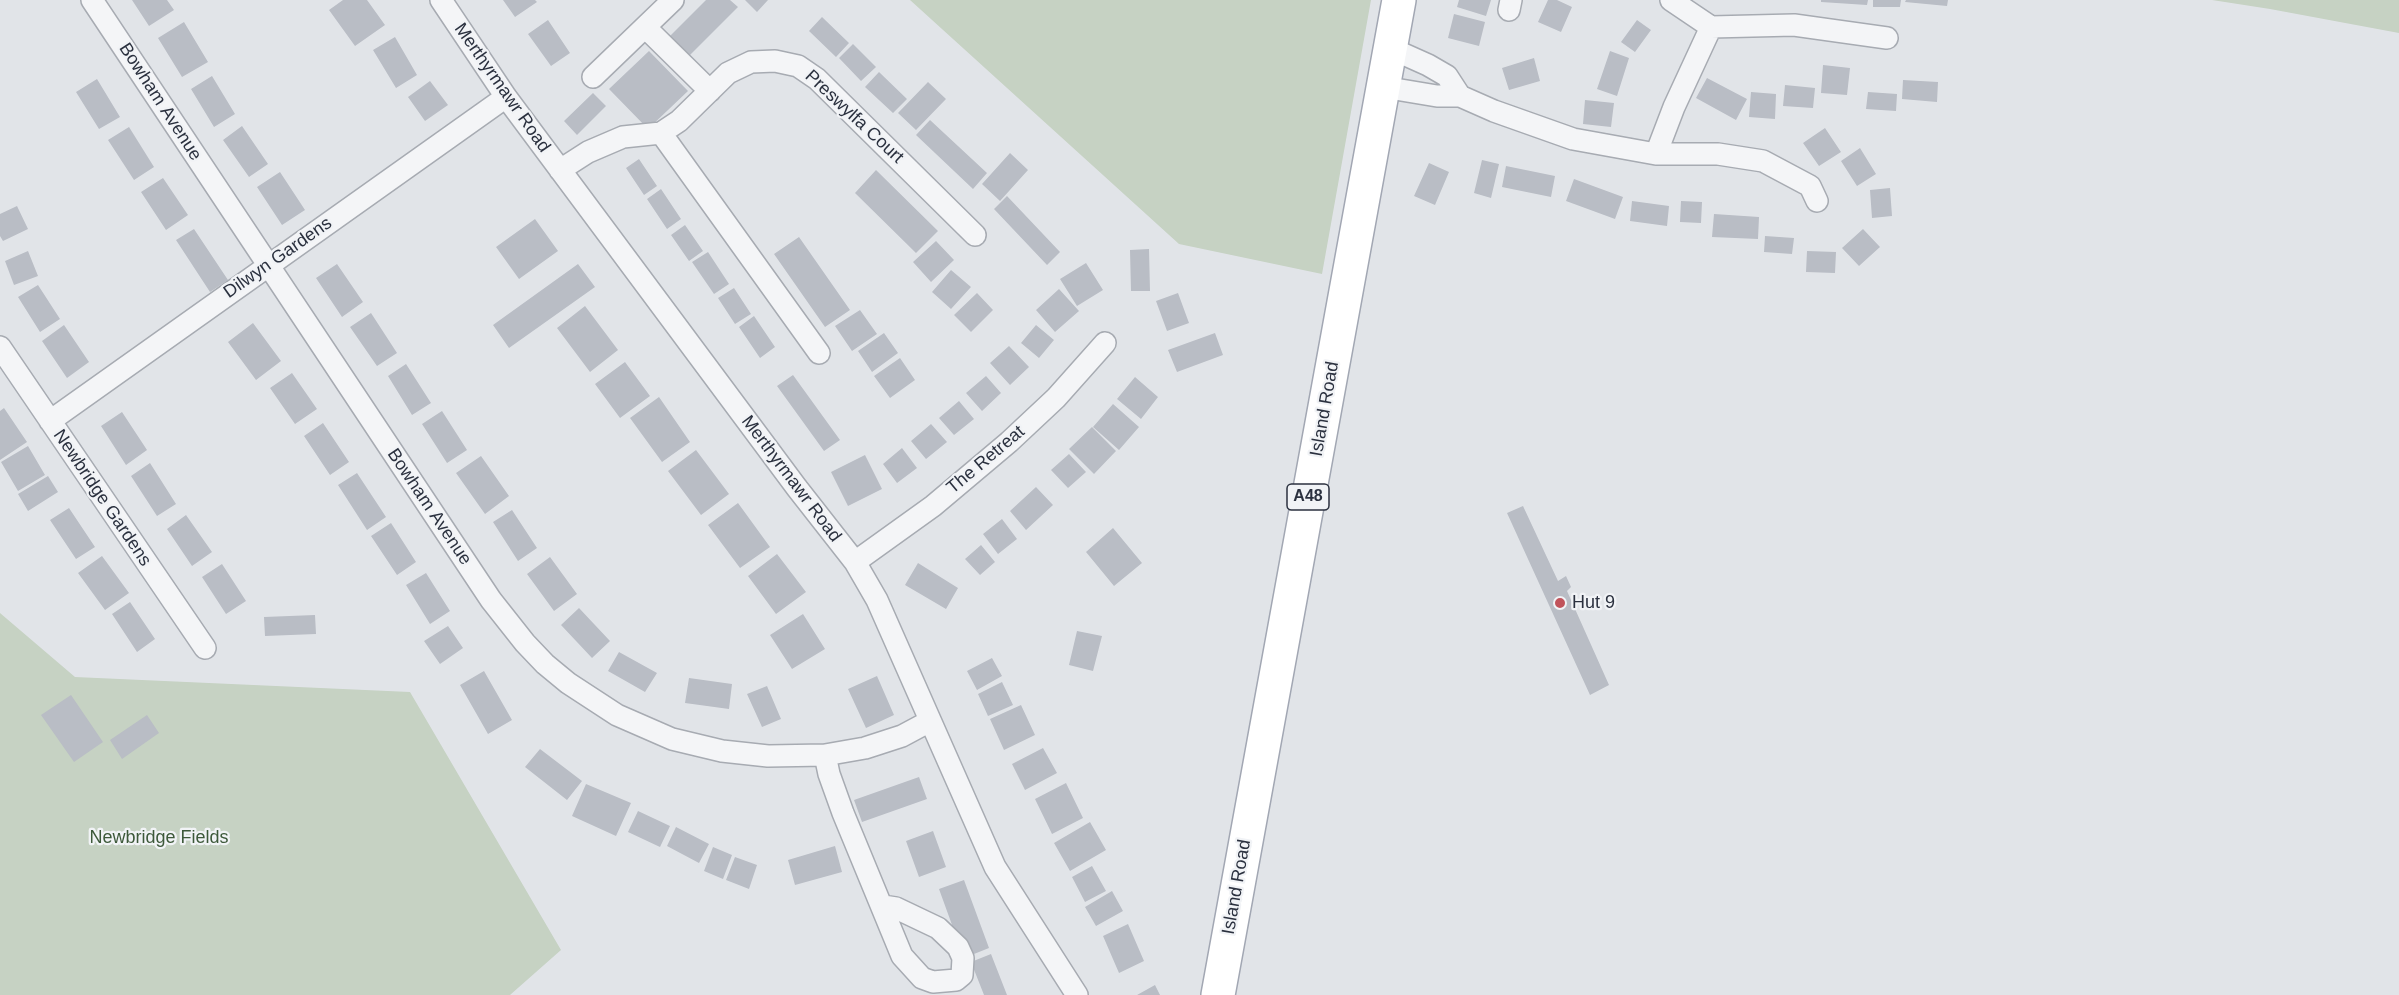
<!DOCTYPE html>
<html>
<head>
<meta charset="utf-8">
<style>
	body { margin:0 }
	canvas { display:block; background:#e1e4e8 }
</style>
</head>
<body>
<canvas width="2399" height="995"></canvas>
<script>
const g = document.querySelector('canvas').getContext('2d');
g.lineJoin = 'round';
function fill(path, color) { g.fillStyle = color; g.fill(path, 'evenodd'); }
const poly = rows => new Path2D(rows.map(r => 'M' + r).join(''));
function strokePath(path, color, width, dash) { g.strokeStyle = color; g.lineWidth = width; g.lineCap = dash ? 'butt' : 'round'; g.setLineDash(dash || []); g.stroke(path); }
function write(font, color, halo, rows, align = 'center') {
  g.font = font + ' Arial,sans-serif'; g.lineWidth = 4.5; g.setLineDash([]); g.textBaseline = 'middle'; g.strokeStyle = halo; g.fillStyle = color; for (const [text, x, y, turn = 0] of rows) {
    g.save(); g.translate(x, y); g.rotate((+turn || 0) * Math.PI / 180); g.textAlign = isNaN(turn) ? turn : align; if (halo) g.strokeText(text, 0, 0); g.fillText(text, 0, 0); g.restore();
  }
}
fill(poly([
	[910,0,1371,0,1322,274,1179,244],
	[2212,0,2399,0,2399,33,2270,9],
	[0,613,75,677,410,692,561,950,510,995,0,995]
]), '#c6d2c3');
fill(poly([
	[132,0,167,0,174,10,149,26],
	[343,0,367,0,385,25,355,46,329,10],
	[503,0,535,0,537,2,515,17],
	[706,0,730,0,738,7,687,58,668,38],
	[745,0,768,0,757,12],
	[1459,0,1491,0,1486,16,1457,7],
	[1548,0,1557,0,1572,7,1561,32,1538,22],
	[1821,0,1868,0,1867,5,1821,2],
	[1873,0,1901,0,1900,7,1873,7],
	[1906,0,1948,0,1947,6,1905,2],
	[1454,14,1485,22,1479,46,1448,38],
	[822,17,849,43,836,57,809,31],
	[548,20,570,53,551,66,528,34],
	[1637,20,1651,30,1635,52,1621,42],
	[184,22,208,62,182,77,158,38],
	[395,37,417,75,396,88,373,50],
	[853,44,876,67,861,81,839,58],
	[649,51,688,91,648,129,609,89],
	[1610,51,1629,58,1617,96,1597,89],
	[1534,58,1540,81,1509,90,1502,68],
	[1823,65,1850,68,1847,95,1821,93],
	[879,72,907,99,893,113,865,87],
	[212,76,235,114,214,127,191,89],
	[1707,78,1747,99,1736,120,1696,98],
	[97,79,120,117,99,129,76,92],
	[1903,80,1938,82,1937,102,1902,99],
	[430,81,448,105,425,121,408,97],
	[928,82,946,99,916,130,898,113],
	[1785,85,1815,88,1813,108,1783,106],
	[1751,92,1776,94,1775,119,1749,117],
	[1868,92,1897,94,1896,111,1866,109],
	[593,93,606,106,577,135,564,121],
	[1585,100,1614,103,1611,127,1583,124],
	[930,120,987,173,973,189,916,135],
	[242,126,268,164,249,177,223,140],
	[129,127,154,167,134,180,108,140],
	[1825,128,1841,152,1819,166,1803,143],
	[1860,148,1876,174,1857,186,1841,161],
	[1010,153,1028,170,1000,201,982,184],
	[639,159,657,186,644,195,626,168],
	[1482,160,1499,164,1491,198,1474,193],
	[1429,163,1449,172,1435,205,1414,196],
	[1506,166,1555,176,1551,197,1502,187],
	[876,170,938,231,916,253,855,193],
	[280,172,305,210,282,225,257,187],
	[163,178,188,215,166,230,141,192],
	[1574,179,1623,197,1615,219,1566,201],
	[1890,188,1892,216,1872,218,1870,190],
	[661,189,681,219,667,229,647,199],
	[1007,196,1060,252,1047,265,994,209],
	[1632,201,1669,206,1667,226,1630,221],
	[1681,201,1702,202,1701,223,1680,222],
	[17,206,28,229,3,241,0,236,0,214],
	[1714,214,1759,217,1758,239,1712,237],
	[535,219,558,251,519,279,496,247],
	[685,225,703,251,689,261,671,235],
	[194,229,228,280,210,292,176,240],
	[1863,229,1880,247,1859,266,1842,248],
	[1765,236,1794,238,1792,254,1764,252],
	[799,237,850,310,825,327,774,254],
	[936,241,954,260,931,282,913,262],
	[1149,249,1150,291,1131,291,1130,250],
	[28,251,38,276,14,285,5,261],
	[1807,251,1836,252,1835,273,1806,272],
	[708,252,729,284,714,294,692,262],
	[1086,263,1103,290,1077,306,1060,279],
	[337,264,363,302,342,317,316,278],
	[578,264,595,287,509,348,493,325],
	[951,270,971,287,951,309,932,292],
	[38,285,60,319,40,332,18,297],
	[734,288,751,314,735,324,718,298],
	[1059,289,1079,311,1055,332,1036,310],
	[977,293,993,310,971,332,954,315],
	[1178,293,1189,323,1167,331,1156,301],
	[585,306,618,350,590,372,557,328],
	[860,310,877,334,852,351,835,326],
	[371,313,397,353,377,366,350,327],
	[754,316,775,347,760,358,739,327],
	[253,323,281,361,256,380,228,342],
	[64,325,89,362,67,378,42,341],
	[1036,325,1054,340,1039,358,1021,343],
	[884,333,898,353,872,372,858,351],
	[1215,333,1223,355,1177,372,1168,350],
	[1009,346,1029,367,1010,385,990,363],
	[900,358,915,380,890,398,874,376],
	[625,362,650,396,620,418,595,384],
	[406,364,431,403,412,415,388,376],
	[292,373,317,409,295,424,270,388],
	[793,375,840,440,824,451,777,386],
	[986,376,1001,393,982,411,966,393],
	[1135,377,1158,397,1141,419,1117,399],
	[659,397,690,442,662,462,630,418],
	[959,401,974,419,954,435,939,418],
	[1113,404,1139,427,1119,450,1093,427],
	[4,408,27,442,0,460,0,411],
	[442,411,467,450,447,463,422,424],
	[122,412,147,450,126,465,101,426],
	[323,423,349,462,330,475,304,436],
	[931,424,947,442,926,459,911,441],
	[1092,427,1116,451,1094,474,1069,449],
	[28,446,45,475,18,491,1,462],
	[902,448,917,468,897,483,883,464],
	[696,450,729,494,701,515,668,471],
	[1069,454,1086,472,1068,488,1051,470],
	[865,455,882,489,848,506,831,472],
	[481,456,509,496,485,514,456,473],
	[150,463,176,504,157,516,131,476],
	[357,473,386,517,367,530,338,485],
	[48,476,58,492,28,511,18,494],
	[1036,487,1053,505,1026,530,1010,511],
	[738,503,770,547,740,568,708,525],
	[1523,506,1558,581,1566,576,1571,587,1567,591,1609,685,1590,695,1507,513],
	[69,508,95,547,76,559,50,520],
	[512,510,537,548,518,561,493,522],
	[186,515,212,552,192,566,167,529],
	[1002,519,1017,539,998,554,983,534],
	[391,523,416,562,397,575,371,536],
	[1113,528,1142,563,1114,586,1086,552],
	[981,545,995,562,980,575,965,559],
	[777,554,806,592,776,614,748,576],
	[102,556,129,593,105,610,78,573],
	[550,557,577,594,554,611,527,574],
	[918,563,958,588,946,609,905,585],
	[222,564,246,601,226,614,202,577],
	[426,573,450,611,430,624,406,585],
	[130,602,155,639,137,652,112,614],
	[579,608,610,641,592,658,561,625],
	[803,614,825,649,792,669,770,635],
	[315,615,316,634,265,636,264,617],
	[448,626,463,648,440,664,424,641],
	[1077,631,1102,636,1093,671,1069,665],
	[619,652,657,673,645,692,608,671],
	[992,658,1002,676,977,690,967,671],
	[484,671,512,720,488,734,460,685],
	[877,676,894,715,866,728,848,689],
	[689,678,732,684,729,709,685,703],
	[1002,682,1013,705,988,716,978,694],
	[767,686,781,719,762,727,747,694],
	[71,695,103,742,74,762,41,715],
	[1021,705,1035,735,1004,750,990,719],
	[147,715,159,733,122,759,110,740],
	[1043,748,1057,773,1025,790,1012,764],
	[540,749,582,781,567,800,525,767],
	[919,777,927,799,862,822,854,800],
	[1066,783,1083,818,1052,834,1035,799],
	[586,784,631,803,616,836,572,816],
	[638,811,670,826,660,847,628,832],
	[1090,822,1106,850,1070,871,1054,843],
	[676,827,709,844,699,863,667,846],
	[933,831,946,867,919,877,906,841],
	[835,846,842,872,795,885,788,860],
	[713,847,732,855,723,879,704,871],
	[735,857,757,865,749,889,726,880],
	[1092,866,1106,891,1085,902,1072,877],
	[964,880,989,948,964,958,939,889],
	[1112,891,1123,911,1096,926,1085,907],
	[1128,924,1144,961,1119,973,1103,936],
	[991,954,1007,995,984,995,971,962],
	[1155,985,1160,995,1137,995]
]), '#b9bdc5');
const minor = poly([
	[92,0,491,600,525,643,545,664,568,683,617,715,672,739,722,751,768,756,825,755,865,748,902,736,930,721],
	[441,0,506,97,797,488,855,562,877,600,995,867,1077,995],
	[1671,0,1711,27,1794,25,1887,38],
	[1509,10,1511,0],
	[645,27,710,91],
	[1390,48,1428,65,1447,76,1460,96],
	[593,77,673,0],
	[1383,87,1437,96,1460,96,1494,111,1573,139,1656,154,1718,154,1763,161,1810,186,1817,201],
	[661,133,819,353],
	[1656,154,1674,107,1711,27],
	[560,170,588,152,623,137,661,133,679,121,728,73,751,62,775,61,798,66,817,79,975,235],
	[0,347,205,648],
	[50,421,506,97],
	[855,562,933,506,1009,442,1056,398,1105,343],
	[825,755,829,774,843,813,902,956,922,978,933,982,956,980,962,975,963,958,958,947,938,928,896,908,883,906]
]);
const primary = poly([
	[1218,995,1399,0]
]);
strokePath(minor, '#a7abb2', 24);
strokePath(primary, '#a2a7b3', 36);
strokePath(minor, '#f4f5f7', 21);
strokePath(primary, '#fff', 33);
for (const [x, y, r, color] of [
	[1560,603,6,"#c1535b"]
]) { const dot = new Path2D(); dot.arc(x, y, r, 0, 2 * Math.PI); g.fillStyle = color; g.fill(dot); strokePath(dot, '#f1f3f6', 2); }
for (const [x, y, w] of [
	[1308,497,42]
]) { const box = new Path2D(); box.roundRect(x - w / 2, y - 13, w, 26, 4.5); g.fillStyle = '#f1f3f6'; g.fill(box); strokePath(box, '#2b313f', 1.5); }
write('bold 16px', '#2b313f', null, [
	["A48",1308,497]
]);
write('18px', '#2b313f', '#f1f3f6', [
	["Merthyrmawr Road",502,88,55],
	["Bowham Avenue",160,102,57],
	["Preswylfa Court",854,117,43],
	["Dilwyn Gardens",278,258,-35],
	["Island Road",1325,409,-80],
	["The Retreat",986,460,-40],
	["Merthyrmawr Road",791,479,53],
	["Newbridge Gardens",102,498,56],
	["Bowham Avenue",429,507,56],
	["Island Road",1237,887,-80]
]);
write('18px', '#2b313f', '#f1f3f6', [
	["Hut 9",1572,603]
], 'left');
write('18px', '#3d593a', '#f1f3f6', [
	["Newbridge Fields",159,838]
]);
</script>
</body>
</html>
